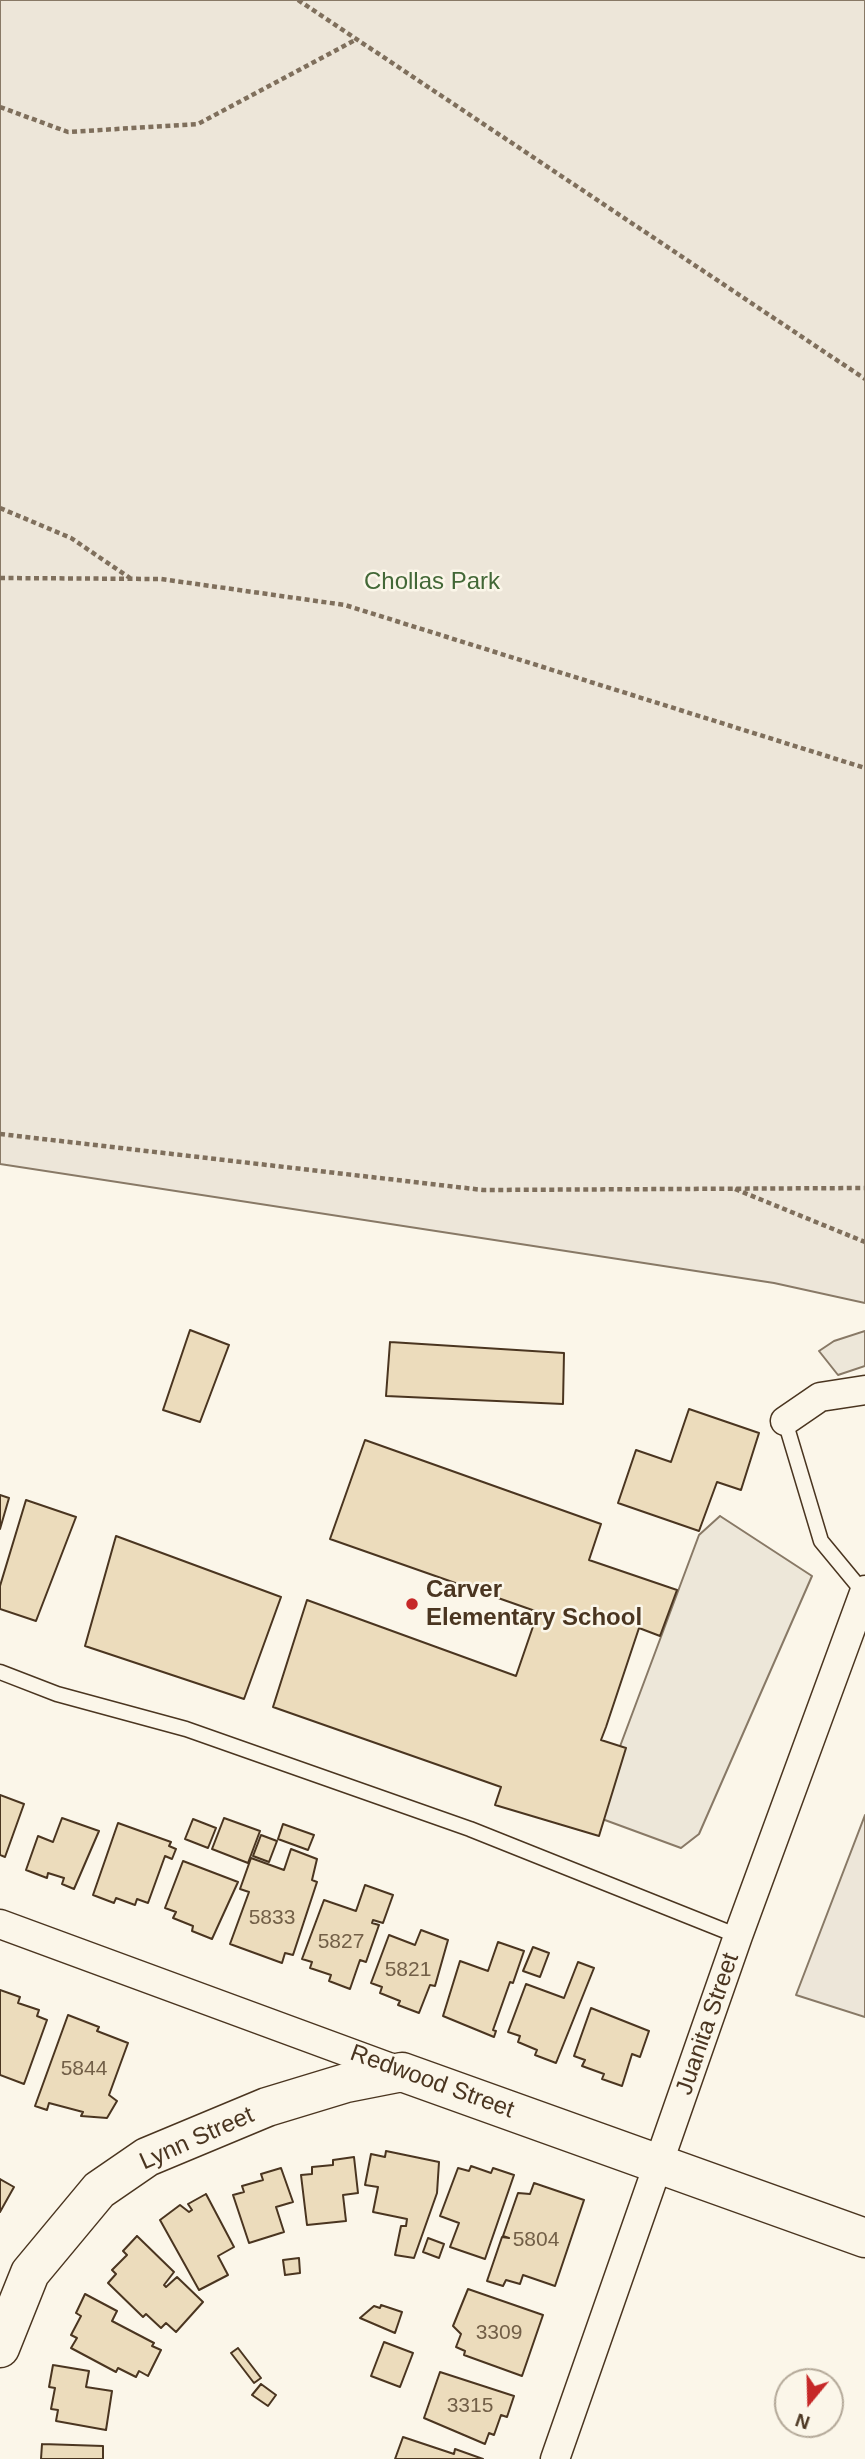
<!DOCTYPE html>
<html>
<head>
<meta charset="utf-8">
<style>
	body { margin:0 }
	#map { position:relative; width:865px; height:2459px; overflow:hidden; background:#fbf6e9; font-family:Arial,sans-serif }
	canvas { display:block }
	.north { position:absolute; left:774px; top:2368px; width:70px; height:70px; box-sizing:border-box; background:#fbf6e9; border:2px solid #b4a999; border-radius:50%; rotate:199deg; font-size:19px; font-weight:700; line-height:28px; text-align:center; color:#4a3520 }
	.north::after { content:''; display:block; margin:auto; width:24px; height:32px; background:#c62828; clip-path:polygon(50% 0,100% 100%,50% 72%,0 100%) }
</style>
</head>
<body>
<div id="map">
<canvas width="865" height="2459"></canvas>
<div class="north">N</div>
</div>
<script>
const g = document.querySelector('canvas').getContext('2d');
g.lineJoin = 'round';
function fill(path, color) { g.fillStyle = color; g.fill(path, 'evenodd'); }
const poly = rows => new Path2D(rows.map(r => 'M' + r).join(''));
function strokePath(path, color, width, dash) { g.strokeStyle = color; g.lineWidth = width; g.lineCap = dash ? 'butt' : 'round'; g.setLineDash(dash || []); g.stroke(path); }
function write(font, color, halo, rows, align = 'center') {
  g.font = font + ' Arial,sans-serif'; g.lineWidth = 5; g.setLineDash([]); g.textBaseline = 'middle'; g.strokeStyle = halo; g.fillStyle = color; for (const [text, x, y, turn = 0] of rows) {
    g.save(); g.translate(x, y); g.rotate((+turn || 0) * Math.PI / 180); g.textAlign = isNaN(turn) ? turn : align; if (halo) g.strokeText(text, 0, 0); g.fillText(text, 0, 0); g.restore();
  }
}
const green = poly([
	[0,0,865,0,865,1303,774,1283,0,1164,0,0],
	[865,1815,865,2017,796,1995,865,1815]
]);
fill(green, '#ede6d9');
strokePath(green, '#887966', 2);
const parking = poly([
	[865,1331,865,1366,838,1375,819,1351,834,1341,865,1331],
	[720,1516,812,1576,699,1834,681,1848,594,1816,699,1535,720,1516]
]);
fill(parking, '#ede7d9');
strokePath(parking, '#887966', 2);
const building = poly([
	[190,1330,229,1345,200,1422,163,1410,190,1330],
	[390,1342,564,1353,563,1404,386,1396,390,1342],
	[689,1409,759,1433,741,1490,717,1482,699,1531,618,1503,636,1450,671,1462,689,1409],
	[365,1440,601,1524,589,1560,677,1590,660,1636,639,1628,606,1727,601,1740,626,1748,599,1836,495,1805,501,1787,273,1707,307,1600,516,1676,538,1612,330,1539,365,1440],
	[0,1495,9,1498,0,1529,0,1495],
	[26,1500,76,1517,36,1621,0,1609,0,1586,26,1500],
	[116,1536,281,1597,244,1699,85,1646,116,1536],
	[0,1795,24,1804,5,1857,0,1855,0,1795],
	[62,1818,99,1831,74,1889,62,1884,64,1878,48,1873,47,1878,26,1870,38,1836,53,1842,62,1818],
	[224,1818,260,1831,248,1863,212,1849,224,1818],
	[193,1819,216,1828,208,1848,185,1839,193,1819],
	[118,1823,171,1842,169,1846,176,1849,172,1859,165,1856,148,1903,137,1899,135,1905,116,1898,114,1903,93,1895,118,1823],
	[283,1824,314,1835,308,1850,278,1839,283,1824],
	[261,1835,277,1841,269,1862,253,1856,261,1835],
	[291,1849,317,1859,312,1880,317,1882,293,1955,285,1953,282,1963,230,1944,249,1892,240,1889,251,1858,284,1870,291,1849],
	[183,1861,238,1882,212,1939,192,1931,193,1926,173,1918,176,1912,165,1908,183,1861],
	[365,1885,393,1895,383,1923,373,1920,372,1923,379,1925,366,1962,360,1960,350,1989,329,1981,331,1975,310,1968,312,1962,302,1959,324,1900,356,1911,365,1885],
	[421,1930,448,1940,435,1986,430,1985,419,2013,398,2005,400,2001,380,1993,382,1987,371,1983,389,1935,415,1945,421,1930],
	[498,1942,524,1951,513,1983,510,1982,493,2030,496,2031,494,2037,443,2016,460,1961,488,1971,498,1942],
	[533,1947,549,1953,540,1977,523,1971,533,1947],
	[578,1962,594,1968,556,2063,535,2055,537,2050,518,2042,520,2036,508,2032,526,1984,564,1998,578,1962],
	[0,1990,20,1997,18,2003,39,2010,37,2016,47,2020,24,2084,0,2075,0,1990],
	[591,2008,649,2031,640,2057,632,2054,622,2086,602,2079,604,2074,582,2066,585,2060,574,2056,591,2008],
	[68,2015,99,2027,97,2031,128,2043,109,2095,117,2101,107,2118,81,2116,83,2112,49,2103,47,2110,35,2106,68,2015],
	[386,2151,439,2162,437,2193,414,2258,395,2255,401,2226,406,2226,407,2219,373,2212,378,2187,365,2185,371,2154,385,2157,386,2151],
	[354,2157,358,2193,343,2195,346,2221,307,2225,301,2175,312,2174,312,2167,333,2165,333,2160,354,2157],
	[471,2166,491,2173,493,2168,514,2175,485,2259,450,2247,459,2223,440,2216,458,2168,469,2171,471,2166],
	[281,2168,293,2202,276,2207,284,2232,249,2243,233,2195,244,2192,242,2186,263,2180,261,2174,281,2168],
	[0,2179,14,2187,0,2212,0,2179],
	[534,2183,584,2200,555,2286,523,2275,520,2284,506,2280,503,2286,487,2281,502,2237,509,2238,503,2236,518,2193,530,2194,534,2183],
	[206,2194,234,2247,218,2256,228,2275,199,2290,160,2220,180,2205,189,2212,192,2210,188,2204,206,2194],
	[137,2236,174,2272,164,2285,166,2287,177,2277,203,2302,176,2332,166,2323,161,2328,146,2314,143,2317,108,2283,116,2274,112,2270,127,2255,123,2251,137,2236],
	[428,2238,444,2244,439,2258,423,2252,428,2238],
	[299,2258,300,2273,285,2275,283,2260,299,2258],
	[468,2289,543,2315,522,2376,464,2355,465,2351,456,2347,461,2334,453,2326,468,2289],
	[85,2294,117,2311,112,2321,154,2343,152,2346,161,2350,148,2376,139,2371,136,2377,118,2368,116,2372,71,2348,77,2338,71,2335,81,2316,76,2313,85,2294],
	[381,2305,402,2312,395,2333,360,2318,374,2306,380,2308,381,2305],
	[384,2342,413,2353,400,2387,371,2376,384,2342],
	[238,2348,261,2378,254,2383,231,2353,238,2348],
	[53,2365,89,2371,86,2387,112,2391,106,2430,56,2421,58,2410,51,2409,55,2388,49,2387,53,2365],
	[440,2372,514,2396,507,2417,501,2415,494,2435,489,2433,485,2444,424,2418,440,2372],
	[261,2384,276,2395,268,2406,252,2395,261,2384],
	[403,2437,454,2454,455,2449,483,2459,395,2459,403,2437],
	[42,2444,103,2446,103,2459,41,2459,42,2444]
]);
fill(building, '#ecdcbc');
strokePath(building, '#4a3520', 2);
const lane = poly([
	[785,1421,821,1541,864,1593],
	[0,1672,57,1694,186,1729,470,1829,738,1936]
]);
const street = poly([
	[785,1421,820,1397,865,1390],
	[0,1924,402,2072],
	[555,2459,738,1936,865,1590]
]);
const secondary = poly([
	[0,2348,30,2273,99,2190,147,2157,267,2107,346,2083,402,2072,865,2238]
]);
strokePath(lane, '#4a3520', 17);
strokePath(street, '#4a3520', 31);
strokePath(secondary, '#4a3520', 41);
strokePath(poly([
	[298,0,865,379],
	[0,107,68,132,198,124,357,39],
	[0,508,71,538,130,578],
	[0,578,161,579,345,605,865,768],
	[0,1134,483,1190,865,1188],
	[735,1189,865,1242]
]), '#7f6f5c', 4.5, [5, 3.5]);
strokePath(lane, '#fbf6e9', 14);
strokePath(street, '#fbf6e9', 28);
strokePath(secondary, '#fbf6e9', 38);
for (const [x, y, r, color] of [
	[412,1604,7,"#c62828"]
]) { const dot = new Path2D(); dot.arc(x, y, r, 0, 2 * Math.PI); g.fillStyle = color; g.fill(dot); strokePath(dot, '#fbf6e9', 2.5); }
write('21px', '#725f47', null, [
	["5833",272,1918],
	["5827",341,1942],
	["5821",408,1970],
	["5844",84,2069],
	["5804",536,2240],
	["3309",499,2333],
	["3315",470,2406]
]);
write('24px', '#436837', '#fbf6e9', [
	["Chollas Park",432,582]
]);
write('bold 24px', '#4a3520', '#fbf6e9', [
	["Carver",426,1590],
	["Elementary School",426,1618]
], 'left');
write('24px', '#4a3520', '#fbf6e9', [
	["Juanita Street",708,2024,-71],
	["Redwood Street",432,2082,20],
	["Lynn Street",197,2139,-24]
]);
</script>
</body>
</html>
